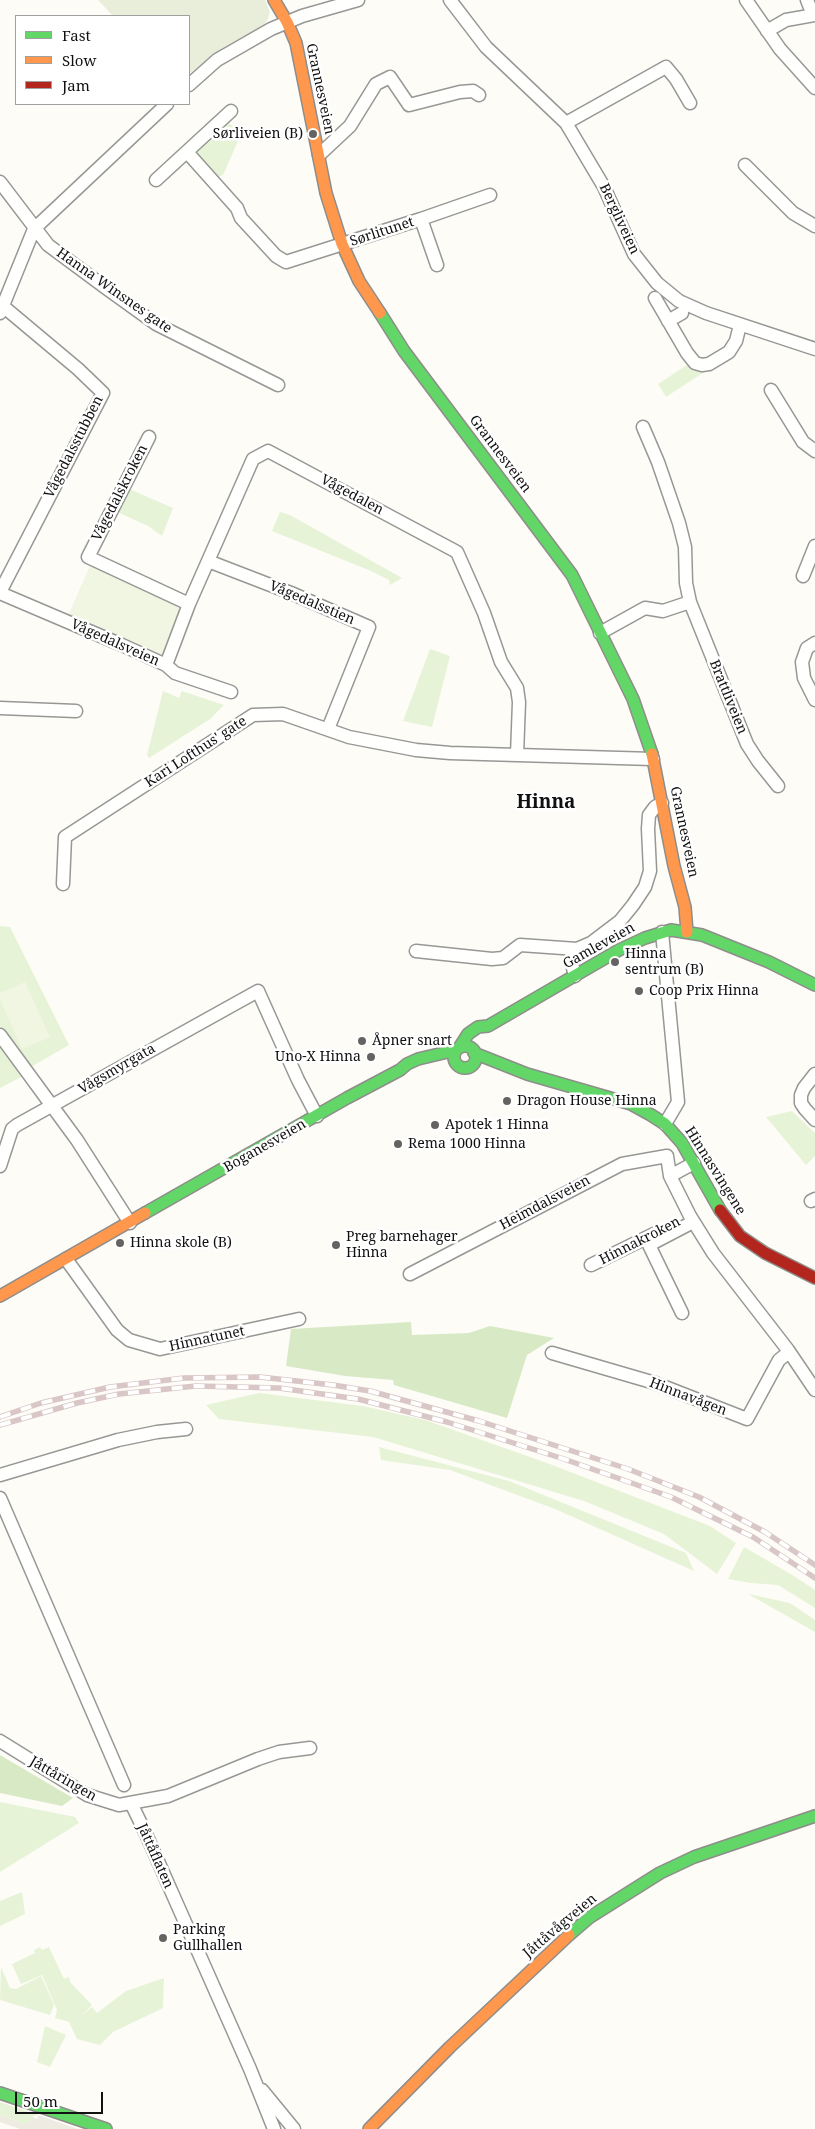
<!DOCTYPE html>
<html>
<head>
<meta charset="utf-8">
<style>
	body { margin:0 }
	#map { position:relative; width:815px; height:2129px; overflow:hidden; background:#fdfcf7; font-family:"Noto Serif",serif }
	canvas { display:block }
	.legend { position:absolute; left:15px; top:15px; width:175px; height:90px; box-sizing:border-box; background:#fff; border:1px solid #a0a0a0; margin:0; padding:6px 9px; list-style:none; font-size:15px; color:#111 }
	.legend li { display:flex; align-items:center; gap:10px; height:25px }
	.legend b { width:25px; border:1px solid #a0a0a0 }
	.scale { position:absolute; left:15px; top:2092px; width:88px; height:22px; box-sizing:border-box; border:2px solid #111; border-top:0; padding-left:6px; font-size:15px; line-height:18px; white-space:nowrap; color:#111; -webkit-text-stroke:4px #fff; paint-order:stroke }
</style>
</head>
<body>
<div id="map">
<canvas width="815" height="2129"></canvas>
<ul class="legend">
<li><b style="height:6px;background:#63d668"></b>Fast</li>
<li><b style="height:6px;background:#ff974d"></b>Slow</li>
<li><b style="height:6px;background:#b3261e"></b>Jam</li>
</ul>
<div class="scale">50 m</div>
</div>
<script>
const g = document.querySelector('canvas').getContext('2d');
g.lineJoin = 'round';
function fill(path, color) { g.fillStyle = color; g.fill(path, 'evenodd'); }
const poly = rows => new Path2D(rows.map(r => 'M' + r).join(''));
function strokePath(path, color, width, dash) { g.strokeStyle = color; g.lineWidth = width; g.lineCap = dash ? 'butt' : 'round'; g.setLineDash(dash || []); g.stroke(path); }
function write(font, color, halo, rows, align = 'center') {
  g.font = font + ' "Noto Serif",serif'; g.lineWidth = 5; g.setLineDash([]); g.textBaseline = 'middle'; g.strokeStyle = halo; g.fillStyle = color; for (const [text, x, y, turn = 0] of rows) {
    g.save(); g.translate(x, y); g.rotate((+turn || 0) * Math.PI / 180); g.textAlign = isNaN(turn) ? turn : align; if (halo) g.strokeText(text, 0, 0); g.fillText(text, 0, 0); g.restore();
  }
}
fill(poly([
	[227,121,241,134,223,175,218,177,214,175,197,154,198,149],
	[690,363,712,367,666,397,658,384],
	[127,488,173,508,162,536,148,526,115,511],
	[280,512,290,515,402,578,390,585,389,580,371,571,272,531],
	[430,649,450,656,432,727,403,721],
	[163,691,179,698,182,691,224,705,210,719,149,758,147,755],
	[0,926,10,927,69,1045,29,1068,1,1029,0,1025],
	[0,1042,25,1075,0,1088],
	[792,1111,815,1133,815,1156,806,1165,766,1117],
	[259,1393,363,1406,425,1420,547,1463,710,1526,736,1543,717,1574,664,1534,584,1501,373,1437,219,1419,206,1405],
	[379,1447,509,1481,686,1553,694,1571,555,1509,450,1470,381,1460],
	[744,1547,794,1576,815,1590,815,1608,778,1585,751,1583,728,1579],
	[748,1594,790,1603,815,1620,815,1632],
	[0,1802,75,1817,79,1823,0,1872],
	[22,1892,25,1914,0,1926,0,1901],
	[40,1947,42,1950,49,1947,64,1979,69,1977,70,1982,92,2005,82,2015,92,2007,97,2013,126,1991,164,1978,163,2008,113,2032,100,2045,77,2039,69,2022,55,2018,57,2010,42,1975,21,1984,12,1964,35,1953,34,1950],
	[1,1967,10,1988,16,1989,41,1976,54,2005,50,2015,0,2000],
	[45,2026,66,2035,50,2067,37,2062],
	[0,2102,38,2115,31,2117,28,2125,0,2115]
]), '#e7f3d7');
fill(poly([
	[411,1322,412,1335,469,1333,490,1326,554,1338,527,1355,507,1418,394,1385,393,1380,345,1376,286,1366,291,1329],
	[0,1755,73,1798,62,1806,0,1793]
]), '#d8eac5');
fill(poly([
	[98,0,265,0,270,12,268,19,264,25,224,47,189,74,189,16,113,16]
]), '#e9eedb');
fill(poly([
	[92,561,174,601,181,612,166,652,161,655,68,616],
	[25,982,50,1037,22,1049,0,1000,0,993]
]), '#f0f6e1');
fill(poly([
	[0,2115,28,2125,31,2116,37,2119,38,2115,78,2129,20,2129,0,2122]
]), '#edebe2');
const street = poly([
	[450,0,486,47,566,123,604,187,634,254,657,283,679,301,706,313,815,349],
	[746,0,780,49,815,88],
	[807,0,813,15],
	[767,31,786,20,815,15],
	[189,85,217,60,271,29,302,16,358,0],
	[566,123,666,67,676,79,690,103],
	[187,152,237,208,241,218,276,256,286,262,421,219,437,265],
	[319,155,350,126,376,84,390,77,409,105,460,92,473,91,479,95],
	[745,165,793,213,815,226],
	[156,180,231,111],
	[0,182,48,245,106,288,156,324,278,385],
	[421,219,490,195],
	[655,298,687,353,695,363,702,365,709,364,729,352,736,341,740,325],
	[0,313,34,229,167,104],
	[668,321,682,313],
	[771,390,803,442,815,451],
	[643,427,658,462,679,523,685,547,686,583,690,602,747,744,758,761,778,786],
	[149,437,88,557,189,604],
	[208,561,291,593,369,627,328,729],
	[803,576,815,546],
	[0,592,103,393,78,369,4,307],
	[0,593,122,645,166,665,175,673,231,692],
	[600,633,645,608,663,611,690,602],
	[815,643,807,648,802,662,804,678,815,700],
	[166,665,189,604,253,459,268,451,457,552,484,613,501,662,517,688,519,702,517,755],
	[0,708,76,711],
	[63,884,65,837,253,715,283,714,349,737,416,750,450,753,653,759],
	[662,932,678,1102,665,1124],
	[572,949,571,960,575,976],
	[416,951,492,959,503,958,520,945,577,949,591,943,620,921,633,905,645,887,650,871,648,829,649,815,655,807,662,803],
	[0,1035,77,1140,130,1223],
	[815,1074,804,1088,801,1095,801,1103,805,1109,815,1120],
	[694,1163,670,1176,690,1216,713,1253,788,1350,815,1390],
	[0,1166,12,1129,17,1125,258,991,298,1080,317,1116],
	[811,1201,815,1199],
	[66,1259,117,1330,129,1340,160,1349,299,1319],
	[591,1265,658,1232],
	[410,1274,622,1164,667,1156,670,1176],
	[682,1313,649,1245,693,1222],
	[552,1353,655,1383,747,1419,779,1360,789,1352],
	[0,1475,118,1440,157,1432,186,1429],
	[0,1498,124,1785],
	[0,1741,87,1795,119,1805,168,1796,258,1759,279,1752,310,1748],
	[131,1803,146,1834,250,2069,274,2129],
	[262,2090,294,2129]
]);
const fast = poly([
	[380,313,404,351,572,575,633,699,652,754],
	'454 1057a11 11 0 1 1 22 0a11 11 0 1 1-22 0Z',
	[459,1048,468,1034,478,1027,488,1026,619,950,645,938,671,930,702,935,769,962,815,985],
	[474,1053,527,1074,631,1104,651,1115,665,1124,682,1143,720,1210],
	[145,1213,347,1098,400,1070,407,1064,418,1059,456,1050],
	[569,1935,590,1917,660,1873,694,1857,815,1816],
	[0,2093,106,2129]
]);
const slow = poly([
	[274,0,287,22,296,43,326,193,342,244,359,281,380,313],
	[652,754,674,866,685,907,687,932],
	[0,1296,145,1213],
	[369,2129,450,2047,569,1935]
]);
const jam = poly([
	[720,1210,740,1236,765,1253,815,1278]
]);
strokePath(street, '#979795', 15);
strokePath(fast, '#8e8d8b', 14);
strokePath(slow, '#8e8d8b', 14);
strokePath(jam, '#8e8d8b', 14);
strokePath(street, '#fffffe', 12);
strokePath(fast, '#63d668', 11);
strokePath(slow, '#ff974d', 11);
strokePath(jam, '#b3261e', 11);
const rail = poly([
	[0,1417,41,1403,110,1387,184,1378,260,1377,333,1385,370,1391,479,1421,628,1469,699,1497,765,1532,815,1565],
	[0,1425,77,1403,119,1394,196,1386,279,1388,358,1399,447,1422,564,1459,671,1497,753,1537,815,1578]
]);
strokePath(rail, '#d9c6c7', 5.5);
strokePath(rail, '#fff', 4, [11]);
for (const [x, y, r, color] of [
	[313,134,5,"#646362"],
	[615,962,5,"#646362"],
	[639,991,5,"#646362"],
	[362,1041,5,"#646362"],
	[371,1057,5,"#646362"],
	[507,1101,5,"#646362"],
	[435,1125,5,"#646362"],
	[398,1144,5,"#646362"],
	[120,1243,5,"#646362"],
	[336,1245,5,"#646362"],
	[163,1938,5,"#646362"]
]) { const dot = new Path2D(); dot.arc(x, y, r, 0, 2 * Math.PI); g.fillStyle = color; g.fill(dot); strokePath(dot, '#fff', 2); }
write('14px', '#111', '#fff', [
	["Grannesveien",320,89,78],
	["Bergliveien",619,219,65],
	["Sørlitunet",382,232,-18],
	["Hanna Winsnes gate",114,291,35],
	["Vågedalsstubben",74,447,-63],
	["Grannesveien",500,454,53],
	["Vågedalskroken",120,493,-63],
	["Vågedalen",352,495,28],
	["Vågedalsstien",312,603,23],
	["Vågedalsveien",115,643,24],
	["Brattliveien",728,697,68],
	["Kari Lofthus' gate",196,752,-33],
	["Grannesveien",684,832,78],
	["Gamleveien",599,946,-29],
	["Vågsmyrgata",117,1069,-30],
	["Boganesveien",265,1146,-30],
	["Hinnasvingene",715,1171,58],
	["Heimdalsveien",545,1203,-28],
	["Hinnakroken",640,1241,-27],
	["Hinnatunet",207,1339,-12],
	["Hinnavågen",688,1397,21],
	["Jåttåringen",63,1779,30],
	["Jåttåflaten",155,1856,66],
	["Jåttåvågveien",560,1926,-40]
]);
write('14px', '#111', '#fff', [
	["Sørliveien (B)",303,134,"right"],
	["Hinna",625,954],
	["sentrum (B)",625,970],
	["Coop Prix Hinna",649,991],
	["Åpner snart",372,1041],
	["Uno-X Hinna",361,1057,"right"],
	["Dragon House Hinna",517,1101],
	["Apotek 1 Hinna",445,1125],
	["Rema 1000 Hinna",408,1144],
	["Preg barnehager",346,1237],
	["Hinna",346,1253],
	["Hinna skole (B)",130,1243],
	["Parking",173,1930],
	["Gullhallen",173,1946]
], 'left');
write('bold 19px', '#111', '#fff', [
	["Hinna",546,803]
]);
</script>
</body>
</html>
